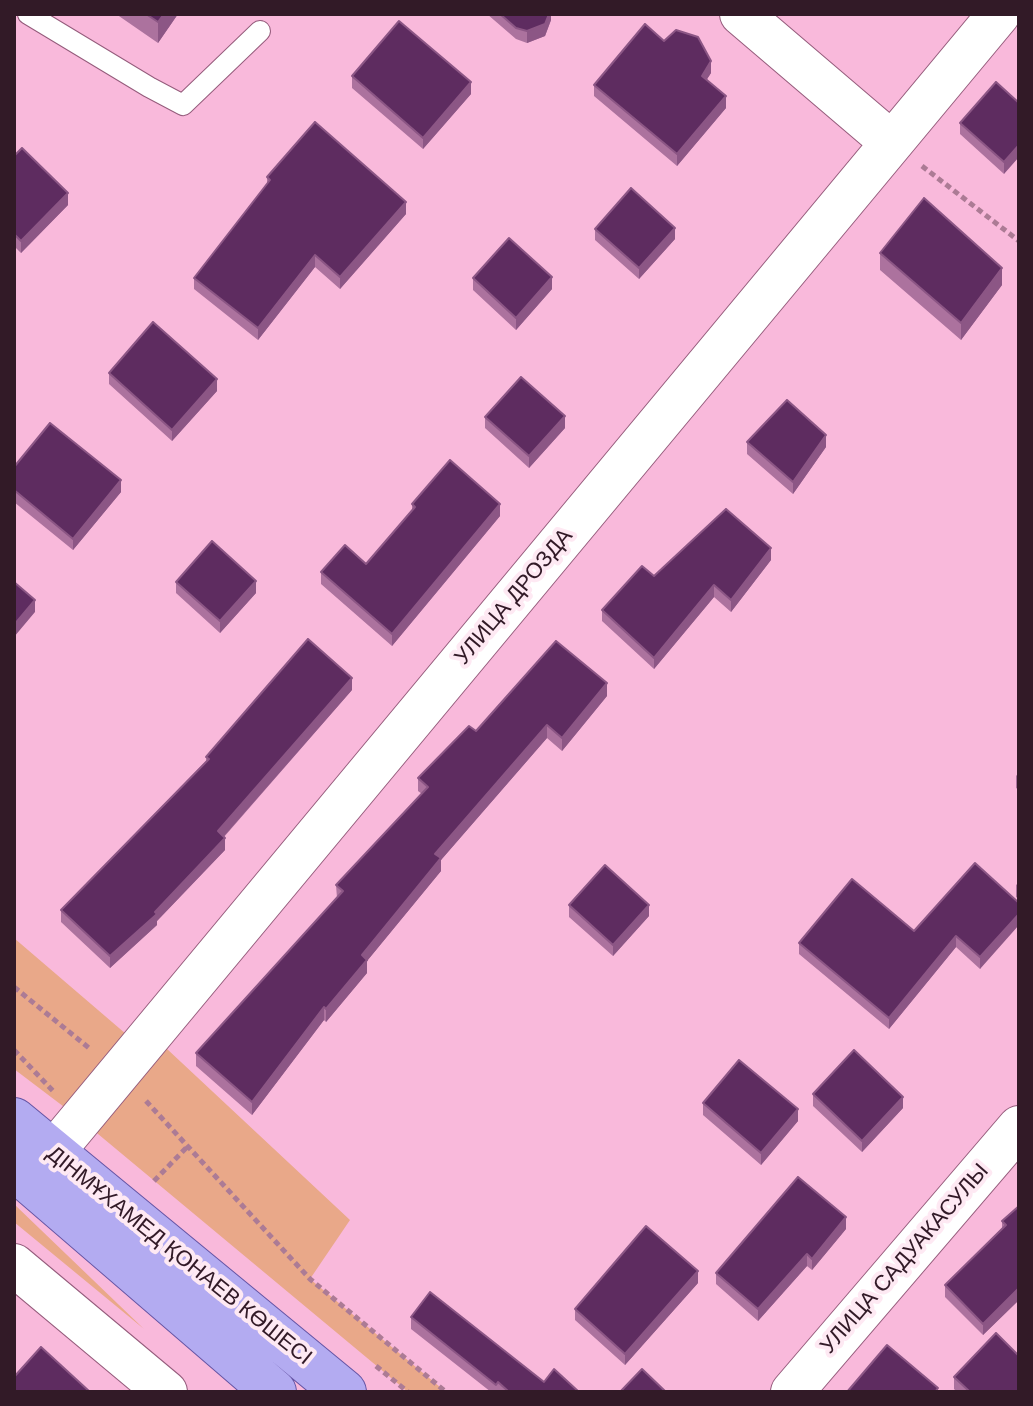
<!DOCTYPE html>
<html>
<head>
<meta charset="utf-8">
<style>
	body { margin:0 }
	#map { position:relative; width:1033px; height:1406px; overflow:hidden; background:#f9b9db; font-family:Helvetica,sans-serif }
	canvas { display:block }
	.frame { position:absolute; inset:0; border:16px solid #321a27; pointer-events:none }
</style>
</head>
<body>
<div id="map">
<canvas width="1033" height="1406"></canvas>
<div class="frame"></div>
</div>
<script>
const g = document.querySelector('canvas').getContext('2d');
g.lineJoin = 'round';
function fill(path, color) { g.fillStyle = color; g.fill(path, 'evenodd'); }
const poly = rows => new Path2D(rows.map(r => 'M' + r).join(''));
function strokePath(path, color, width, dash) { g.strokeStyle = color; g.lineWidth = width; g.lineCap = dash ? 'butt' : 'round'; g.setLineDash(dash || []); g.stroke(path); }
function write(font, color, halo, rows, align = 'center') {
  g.font = font + ' Helvetica,sans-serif'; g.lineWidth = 8; g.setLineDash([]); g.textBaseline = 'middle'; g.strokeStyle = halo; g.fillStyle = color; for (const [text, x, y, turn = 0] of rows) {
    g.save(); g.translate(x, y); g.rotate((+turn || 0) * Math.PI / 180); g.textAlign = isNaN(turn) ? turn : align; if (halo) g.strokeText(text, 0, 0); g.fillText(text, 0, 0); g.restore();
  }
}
fill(poly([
	[14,938,140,1046,151,1034,350,1220,310,1279,446,1392,408,1392,80,1119,14,1069],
	[14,1204,144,1329,14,1222]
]), '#e9a889');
const lane = poly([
	[28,14,149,87,183,105,260,31]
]);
const street = poly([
	[741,14,891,142],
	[30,1180,999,14],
	[14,1265,166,1392],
	[792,1392,1019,1127]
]);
const primary = poly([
	[14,1120,344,1392],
	[14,1168,274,1392]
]);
strokePath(lane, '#955c7c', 22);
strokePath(street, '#955c7c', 44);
strokePath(primary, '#6554a4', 46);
strokePath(poly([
	[922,166,1019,241],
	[14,987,89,1048],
	[14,1050,55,1093],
	[146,1101,310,1279,446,1392],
	[154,1181,188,1146],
	[376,1366,408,1392]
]), '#ac7b95', 5, [6, 4]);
strokePath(lane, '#fff', 20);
strokePath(street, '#fff', 42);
strokePath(primary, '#b3abf1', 44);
fill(poly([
	[116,14,178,14,158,43],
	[487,14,551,14,551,20,545,36,527,43,516,39],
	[711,73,707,79,726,108,677,166,594,96,594,85],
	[352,76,471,94,423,149,352,88],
	[1019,103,1004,174,960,134,960,123],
	[14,156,68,205,21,253,14,246],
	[267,177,406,214,340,289,315,267,258,340,194,289,194,278,267,184],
	[595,229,675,239,639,279,595,240],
	[880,253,1002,285,961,340,880,270],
	[473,278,552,289,516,330,473,290],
	[109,373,217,391,172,441,109,384],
	[485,417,565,428,529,468,485,428],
	[747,442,826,447,793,494,747,454],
	[14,467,121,492,73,550,14,502],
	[412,504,500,516,392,646,321,584,321,572,366,564,412,510],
	[771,560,731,612,714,597,654,669,602,621,602,610,654,576],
	[176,582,256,593,220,633,176,593],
	[352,690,224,837,225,850,157,921,157,925,110,968,61,922,61,910,206,761,206,757],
	[607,696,562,751,547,738,441,860,441,871,367,961,367,973,326,1022,324,1020,252,1115,196,1066,196,1053,337,898,336,885,422,794,418,791,418,778,476,731],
	[1019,772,1019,790,1016,788,1016,776],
	[1019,882,1019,899,1016,897,1016,885],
	[1019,903,980,969,956,947,889,1029,799,954,799,943,914,931],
	[569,905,649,916,613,956,569,917],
	[813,1094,903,1108,862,1152,813,1106],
	[703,1103,798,1121,761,1165,703,1115],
	[1019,1206,1019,1300,983,1335,945,1297,945,1285,1002,1228,1002,1221],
	[846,1229,812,1270,807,1266,758,1321,716,1284,716,1273],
	[698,1283,625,1365,575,1320,575,1309],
	[411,1317,544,1382,579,1392,491,1392,411,1329],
	[954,1377,1019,1392,957,1392,954,1389]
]), '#ac729e');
fill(poly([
	[164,14,178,14,158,43,158,22],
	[549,14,551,14,551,20,545,36,527,43,527,31],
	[711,61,711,73,702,87,702,76],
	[471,82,471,94,423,149,423,138],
	[726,96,726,108,677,166,677,154],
	[1019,145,1019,157,1004,174,1004,162],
	[68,193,68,205,21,253,21,241],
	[406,202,406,214,340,289,340,277],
	[675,228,675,239,639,279,639,268],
	[315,255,315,267,258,340,258,328],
	[1002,268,1002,285,961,340,961,323],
	[552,277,552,289,516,330,516,318],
	[217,379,217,391,172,441,172,430],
	[565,416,565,428,529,468,529,456],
	[826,435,826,447,793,494,793,482],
	[121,480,121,492,73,550,73,539],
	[500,504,500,516,392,646,392,634],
	[771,548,771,560,731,612,731,600],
	[256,581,256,593,220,633,220,621],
	[714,585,714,597,654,669,654,658],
	[35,600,35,612,14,637,14,625],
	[352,678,352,690,218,843,218,831],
	[607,683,607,696,562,751,562,738],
	[547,725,547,738,441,860,441,871,367,961,367,973,326,1022,326,1009,362,955,435,854],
	[225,838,225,850,157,921,157,925,110,968,110,956,155,912],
	[649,905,649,916,613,956,613,945],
	[1019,914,1019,925,980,969,980,957],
	[956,936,956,947,889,1029,889,1018],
	[324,1007,324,1020,252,1115,252,1102],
	[903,1097,903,1108,862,1152,862,1141],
	[798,1109,798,1121,761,1165,761,1153],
	[846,1217,846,1229,812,1270,812,1259],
	[807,1254,807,1266,758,1321,758,1309],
	[698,1271,698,1283,625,1365,625,1354],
	[1019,1288,1019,1300,983,1335,983,1324]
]), '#8c5685');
const building = poly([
	[146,14,164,14,158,22,146,14],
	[500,14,549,14,545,24,527,31,516,28,500,14],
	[399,21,471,82,423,138,352,76,399,21],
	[645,24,664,41,676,30,698,37,711,61,702,76,726,96,677,154,594,85,645,24],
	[996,82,1019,103,1019,145,1004,162,960,123,996,82],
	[315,122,406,202,340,277,315,255,258,328,194,278,270,180,267,177,315,122],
	[22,148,68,193,21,241,14,234,14,156,22,148],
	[631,188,675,228,639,268,595,229,631,188],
	[924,198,1002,268,961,323,880,253,924,198],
	[509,238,552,277,516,318,473,278,509,238],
	[153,322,217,379,172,430,109,373,153,322],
	[521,377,565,416,529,456,485,417,521,377],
	[787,400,826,435,793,482,747,442,787,400],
	[50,423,121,480,73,539,14,490,14,467,50,423],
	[450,460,500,504,392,634,321,572,345,545,366,564,415,507,412,504,450,460],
	[726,509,771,548,731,600,714,585,654,658,602,610,642,566,654,576,726,509],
	[212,541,256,581,220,621,176,582,212,541],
	[14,582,35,600,14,625,14,582],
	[308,639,352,678,218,831,225,838,155,912,157,914,110,956,61,910,209,759,206,757,308,639],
	[556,641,607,683,562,738,547,725,435,854,441,858,362,955,367,960,326,1009,324,1007,252,1102,196,1053,343,891,336,885,428,787,418,778,469,726,476,731,556,641],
	[975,863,1019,903,1019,914,980,957,956,936,889,1018,799,943,852,879,914,931,975,863],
	[605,865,649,905,613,945,569,905,605,865],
	[854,1050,903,1097,862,1141,813,1094,854,1050],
	[739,1060,798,1109,761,1153,703,1103,739,1060],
	[798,1177,846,1217,812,1259,807,1254,758,1309,716,1273,798,1177],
	[1019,1206,1019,1288,983,1324,945,1285,1006,1225,1002,1221,1019,1206],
	[646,1226,698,1271,625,1354,575,1309,646,1226],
	[430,1292,544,1382,554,1369,579,1392,509,1392,498,1382,496,1385,411,1317,430,1292],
	[996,1333,1019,1356,1019,1392,970,1392,954,1377,996,1333],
	[887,1345,938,1388,935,1392,847,1392,887,1345],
	[41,1347,90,1392,14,1392,14,1377,41,1347],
	[642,1369,666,1392,620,1392,642,1369]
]);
fill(building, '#5e2c60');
strokePath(building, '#8c5685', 2);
write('22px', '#321a27', '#fee9f3', [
	["УЛИЦА ДРОЗДА",514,597,-50],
	["ДІНМҰХАМЕД ҚОНАЕВ КӨШЕСІ",179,1256,39],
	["УЛИЦА САДУАКАСУЛЫ",905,1259,-49]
]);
</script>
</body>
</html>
